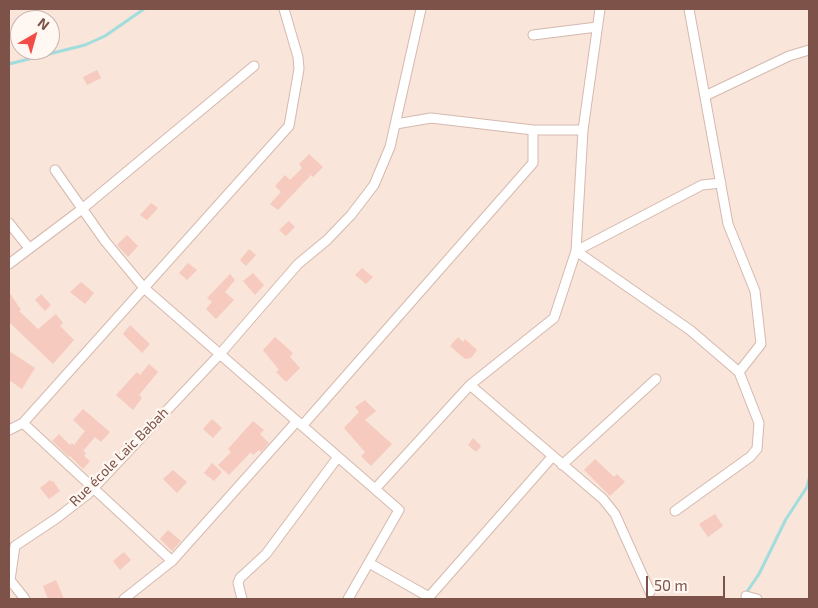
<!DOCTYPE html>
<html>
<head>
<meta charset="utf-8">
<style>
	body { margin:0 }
	#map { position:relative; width:818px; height:608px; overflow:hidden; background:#fef2e9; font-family:"Exo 2",sans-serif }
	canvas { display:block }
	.frame { position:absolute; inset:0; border:10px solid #7c5249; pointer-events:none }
	.north { position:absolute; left:10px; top:10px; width:50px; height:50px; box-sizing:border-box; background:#fff7f1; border:1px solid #cbb5ae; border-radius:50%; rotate:38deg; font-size:14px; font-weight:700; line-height:20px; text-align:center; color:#7c5249 }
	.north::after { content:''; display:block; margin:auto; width:18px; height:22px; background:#f14c45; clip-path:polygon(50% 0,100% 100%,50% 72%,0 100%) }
	.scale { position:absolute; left:646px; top:576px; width:79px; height:22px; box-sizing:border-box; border:2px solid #7c5249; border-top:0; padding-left:6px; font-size:15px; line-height:18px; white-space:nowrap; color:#7c5249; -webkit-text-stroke:4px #fff7f1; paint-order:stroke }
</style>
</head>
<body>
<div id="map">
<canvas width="818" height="608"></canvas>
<div class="frame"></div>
<div class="north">N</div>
<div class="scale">50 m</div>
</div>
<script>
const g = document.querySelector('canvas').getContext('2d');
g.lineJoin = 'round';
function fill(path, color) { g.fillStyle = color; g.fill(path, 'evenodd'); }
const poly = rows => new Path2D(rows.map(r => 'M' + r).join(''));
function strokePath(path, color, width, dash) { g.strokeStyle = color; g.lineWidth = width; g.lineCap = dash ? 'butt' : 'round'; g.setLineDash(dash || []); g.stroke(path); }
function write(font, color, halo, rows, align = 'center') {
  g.font = font + ' "Exo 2",sans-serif'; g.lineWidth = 4.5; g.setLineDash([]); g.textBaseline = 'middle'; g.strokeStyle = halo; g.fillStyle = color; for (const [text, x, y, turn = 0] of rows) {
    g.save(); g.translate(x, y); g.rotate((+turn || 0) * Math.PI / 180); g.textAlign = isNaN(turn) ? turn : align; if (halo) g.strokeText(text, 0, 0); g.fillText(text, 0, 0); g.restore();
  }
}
fill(poly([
	[9,9,809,9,809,599,9,599],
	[20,20,50,20,50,50,20,50]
]), '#f9e5d9');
strokePath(poly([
	[9,64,85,45,105,36,144,9],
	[742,599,759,574,786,519,807,487,809,479]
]), '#a0dddc', 3);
fill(poly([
	[97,70,101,78,87,85,83,77],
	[309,154,323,167,313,177,311,175,278,210,270,204,281,192,275,186,285,175,290,180,302,168,299,164],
	[151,203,158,208,147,220,140,215],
	[289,221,295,227,286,236,279,230],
	[127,235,138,246,128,257,117,245],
	[249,249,256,255,246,266,240,260],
	[188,263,197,270,187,280,179,273],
	[362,268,373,277,366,284,355,275],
	[253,273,264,285,255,295,243,281],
	[230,274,235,280,225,292,234,300,216,319,206,309,212,302,207,298],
	[81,282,94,293,85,304,70,292],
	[9,292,21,310,19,311,38,329,56,314,63,323,60,326,74,340,53,364,9,322],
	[41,294,51,305,45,311,35,300],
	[130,325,150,344,142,353,123,334],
	[275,337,293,353,290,357,300,368,286,382,276,372,279,370,263,350],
	[458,337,463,342,465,339,477,350,471,358,465,359,450,346],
	[9,351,35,368,22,389,9,380],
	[149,364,158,372,139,395,142,398,133,410,116,395,137,372,140,375],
	[365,400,376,411,365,420,392,444,371,466,361,456,365,452,344,428,359,412,355,407],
	[83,409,110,432,101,442,95,437,83,451,86,453,84,456,90,461,83,469,70,456,69,457,52,441,59,434,70,445,72,443,74,445,85,431,73,420],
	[212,419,222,428,213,438,203,429],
	[253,421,264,430,260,434,269,443,261,452,259,450,253,455,251,452,229,475,218,465,231,452,228,449],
	[473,438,481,446,476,452,468,445],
	[595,459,614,477,617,474,625,482,610,496,584,470],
	[212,463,222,472,214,481,204,473],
	[173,470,187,482,177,493,163,479],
	[50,480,52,482,53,481,60,491,49,499,40,488],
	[715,514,723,526,708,537,699,524],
	[168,530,181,541,172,551,160,539],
	[124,552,131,560,120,570,113,561],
	[56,580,64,599,48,599,43,586]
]), '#f6cabe');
const minor = poly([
	[689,9,728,224,755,291,761,344,739,372],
	[533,35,597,27],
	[705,96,789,56,809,50],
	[396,124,431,118,533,130,583,130],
	[55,170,105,241,144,288,399,510,348,599],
	[9,223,29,248],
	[9,264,82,209,254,66],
	[470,385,603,499,615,514,650,592],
	[23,423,172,561],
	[302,426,533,163,533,130],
	[9,430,23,423,289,126,299,69,298,57,284,9],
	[562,465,656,379],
	[375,489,470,385,554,318,576,251,583,130,600,9],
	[675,511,750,457,757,449,759,423,739,372,690,330,576,251,702,185,721,183],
	[15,546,57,518,88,494,220,354,298,264,327,240,351,215,374,185,390,147,421,9],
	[15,546,10,580,25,599],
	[369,563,429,597,552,457],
	[746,596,757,599],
	[124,599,172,561,297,421],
	[242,599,238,583,240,578,266,554,338,457]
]);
strokePath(minor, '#d5b9af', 11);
strokePath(minor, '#fff', 9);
write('14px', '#7c5249', '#fff7f1', [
	["Rue école Laic Babah",119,457,-45]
]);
</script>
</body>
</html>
